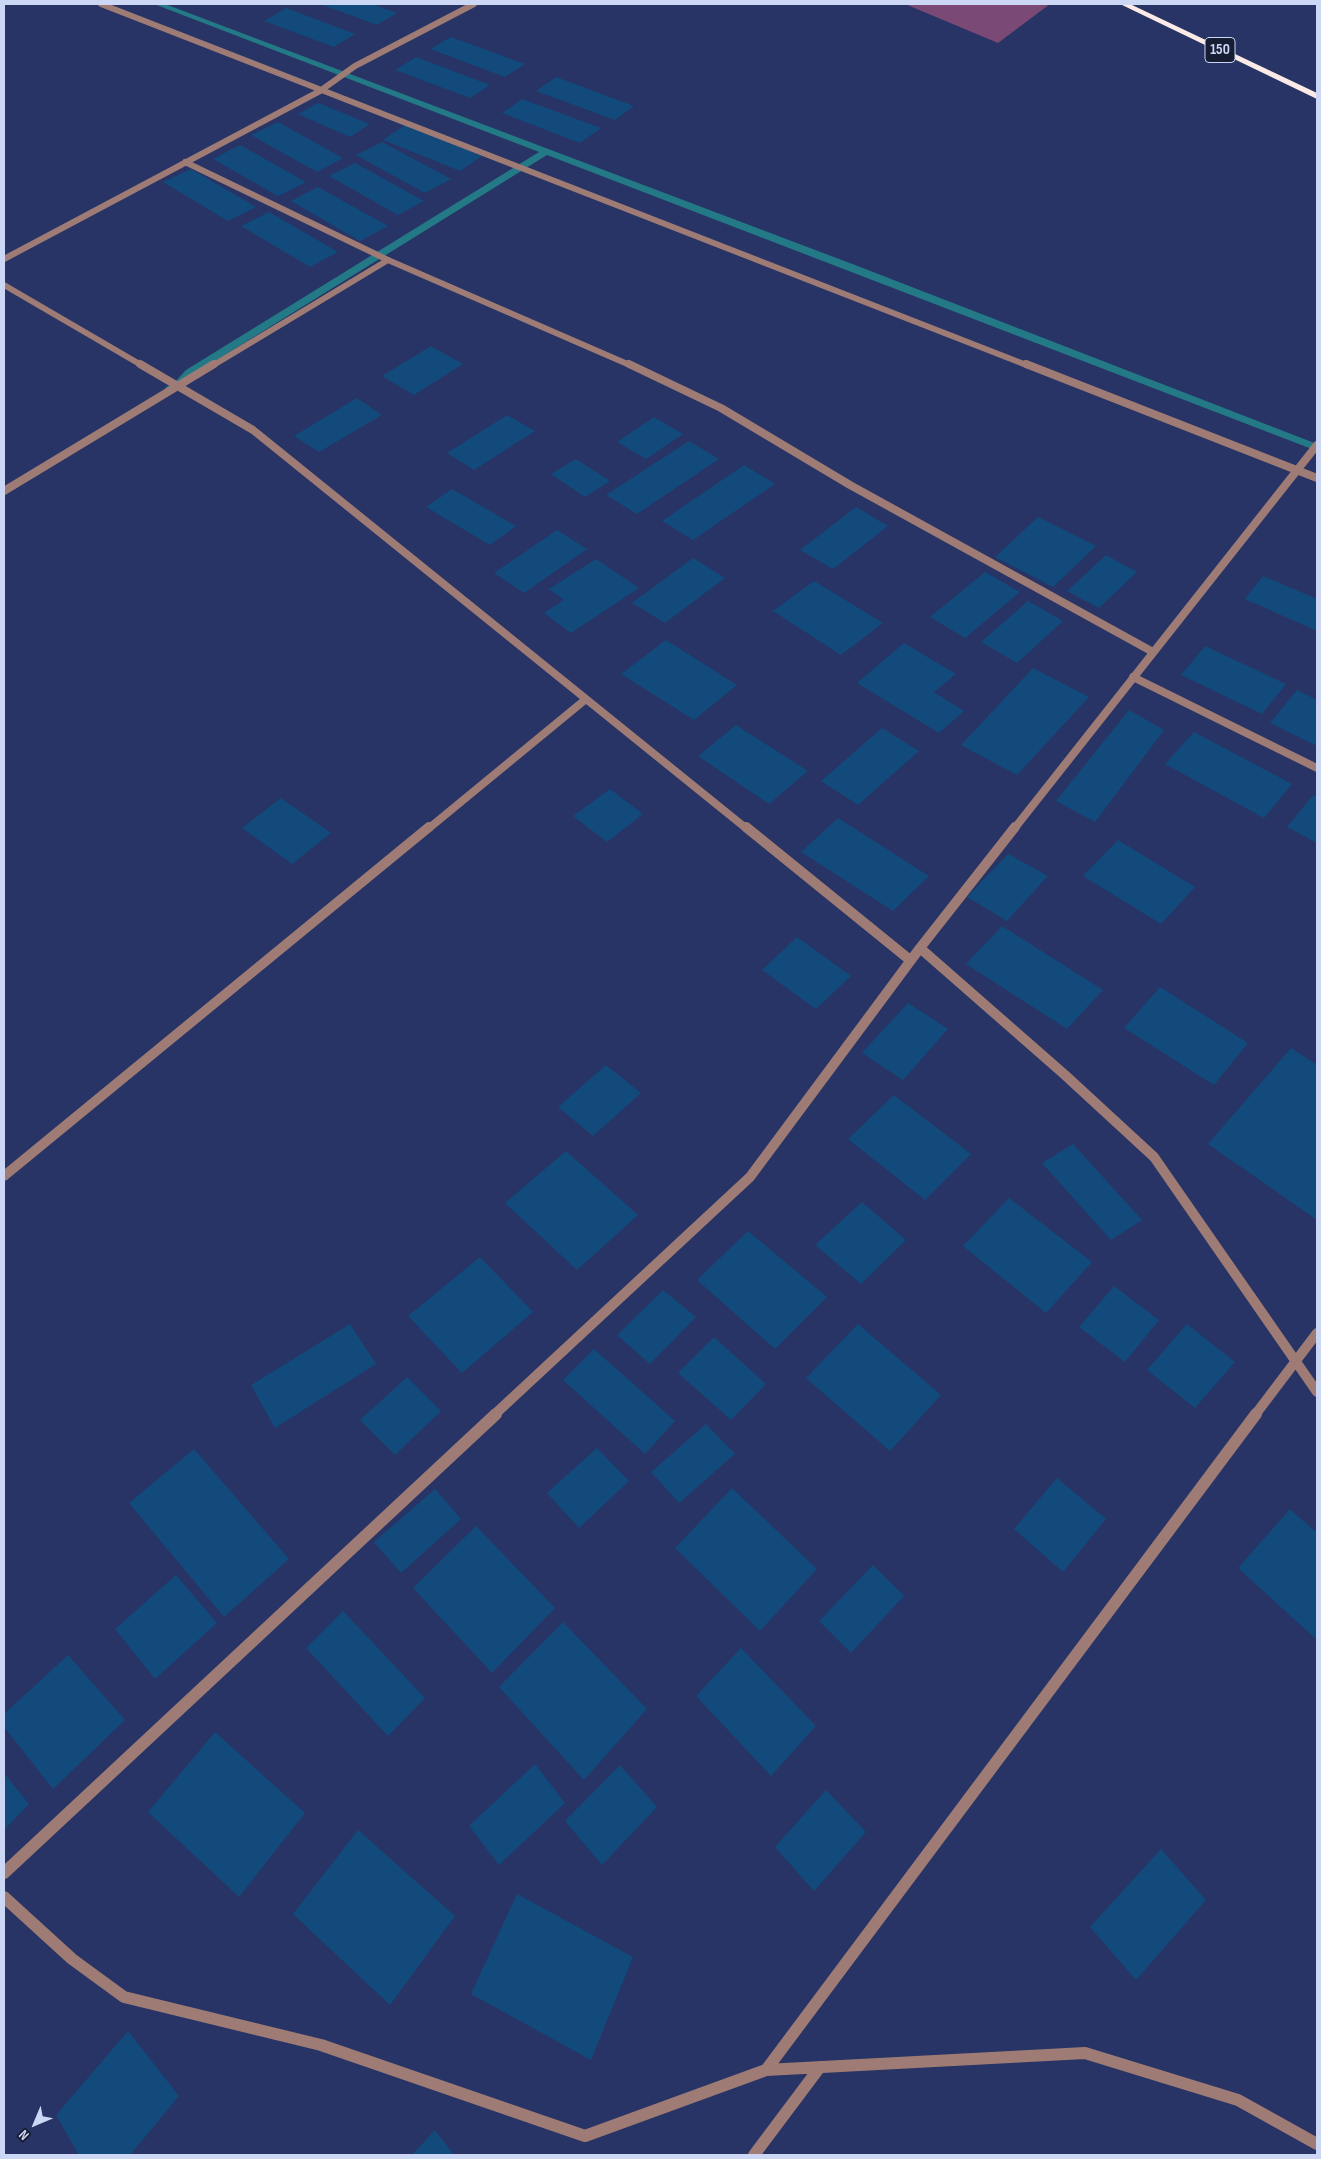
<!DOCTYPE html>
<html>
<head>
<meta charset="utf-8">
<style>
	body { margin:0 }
	#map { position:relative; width:1321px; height:2159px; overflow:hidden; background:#273465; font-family:"Sofia Sans Condensed",sans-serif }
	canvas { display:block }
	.frame { position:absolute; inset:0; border:5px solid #ccd6f5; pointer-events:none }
	.north { position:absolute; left:10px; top:2099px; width:50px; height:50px; -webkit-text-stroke:4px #171e34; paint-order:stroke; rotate:225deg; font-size:14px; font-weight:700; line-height:20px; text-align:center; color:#ccd6f5 }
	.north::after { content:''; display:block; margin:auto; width:18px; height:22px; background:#ccd6f5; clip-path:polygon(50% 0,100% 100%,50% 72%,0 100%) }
</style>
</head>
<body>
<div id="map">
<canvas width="1321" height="2159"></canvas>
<div class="frame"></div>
<div class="north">N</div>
</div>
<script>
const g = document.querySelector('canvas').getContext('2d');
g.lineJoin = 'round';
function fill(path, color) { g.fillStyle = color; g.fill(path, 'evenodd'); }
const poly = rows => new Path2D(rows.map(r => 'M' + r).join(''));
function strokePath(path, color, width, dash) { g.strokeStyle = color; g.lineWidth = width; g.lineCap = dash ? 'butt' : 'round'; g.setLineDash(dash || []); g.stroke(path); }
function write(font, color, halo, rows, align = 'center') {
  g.font = font + ' "Sofia Sans Condensed",sans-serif'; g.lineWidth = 4.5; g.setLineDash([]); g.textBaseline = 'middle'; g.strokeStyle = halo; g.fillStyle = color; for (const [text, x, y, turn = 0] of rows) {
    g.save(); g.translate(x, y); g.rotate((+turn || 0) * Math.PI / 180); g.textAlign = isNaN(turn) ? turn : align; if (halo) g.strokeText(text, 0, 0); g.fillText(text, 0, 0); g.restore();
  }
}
fill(poly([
	[905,4,1050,4,998,43]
]), '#7a4975');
fill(poly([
	[154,4,165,4,855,265,1317,444,1317,451,547,155,194,374,182,387,174,391,166,391,165,389,166,387,174,383,186,370,539,152,154,4]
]), '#247987');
fill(poly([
	[320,4,372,4,397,13,377,25],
	[286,8,355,34,334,47,264,21],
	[451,37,525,64,505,77,430,49],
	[416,57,490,85,470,98,395,70],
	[556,77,634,106,615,120,536,91],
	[522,99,601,128,580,143,502,113],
	[318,103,370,124,350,137,298,114],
	[278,122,343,158,317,172,251,135],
	[405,125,482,156,460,171,383,140],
	[382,142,451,179,425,193,356,155],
	[240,145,306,182,278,196,213,159],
	[355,163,424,201,398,215,329,176],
	[191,169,256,207,228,221,163,182],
	[318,187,388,226,360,241,291,201],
	[269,212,338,252,310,267,241,226],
	[431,346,463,364,414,395,382,376],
	[357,398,382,415,319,452,294,436],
	[507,415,535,431,474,470,447,453],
	[654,417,683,434,646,459,617,442],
	[689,441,719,459,637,514,606,495],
	[576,459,610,481,585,497,551,474],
	[744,465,775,484,693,540,662,521],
	[452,489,516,526,490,545,426,507],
	[856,507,888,526,833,569,800,550],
	[1038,517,1096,546,1053,587,995,557],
	[557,530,587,549,524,593,494,573],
	[1106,555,1137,572,1099,608,1067,591],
	[693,558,725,578,665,623,632,603],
	[596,559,639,588,571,633,544,613,564,600,549,589],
	[985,572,1020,592,965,638,930,617],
	[1263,576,1317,599,1317,631,1245,599],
	[814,581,883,623,841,655,773,611],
	[1028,601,1063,621,1017,663,981,642],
	[666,640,737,685,694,720,621,674],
	[904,643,956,674,934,692,964,711,939,733,857,683],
	[1205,646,1286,684,1262,714,1181,675],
	[1033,668,1089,697,1017,775,961,745],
	[1297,690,1317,700,1317,746,1270,723],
	[1129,710,1164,730,1095,822,1056,801],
	[736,725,808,771,769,804,698,756],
	[882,728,919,751,858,805,821,781],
	[1194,732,1292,784,1264,818,1165,764],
	[610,789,643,814,607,842,573,816],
	[1313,795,1317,797,1317,843,1287,827],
	[281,798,331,833,292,864,242,828],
	[838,818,929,876,893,911,801,852],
	[1118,840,1195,887,1161,924,1083,876],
	[1008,854,1048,876,1007,921,967,897],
	[1002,926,1103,990,1067,1029,966,964],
	[797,937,851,976,816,1009,762,970],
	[1160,987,1248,1043,1214,1085,1124,1028],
	[908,1003,948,1029,903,1080,862,1053],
	[1291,1048,1317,1065,1317,1220,1208,1144],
	[606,1065,641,1093,593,1136,558,1107],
	[894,1095,971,1154,925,1200,848,1139],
	[1073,1144,1142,1220,1111,1240,1042,1163],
	[566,1151,638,1215,577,1270,505,1203],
	[1009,1198,1092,1262,1046,1313,963,1246],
	[862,1202,906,1240,861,1284,815,1245],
	[748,1231,827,1297,775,1349,697,1280],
	[480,1257,533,1312,462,1373,408,1316],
	[1114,1286,1159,1320,1125,1362,1079,1327],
	[663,1290,696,1317,650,1364,617,1335],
	[350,1324,376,1364,275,1428,251,1385],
	[858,1324,941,1395,890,1451,806,1378],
	[1187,1324,1235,1362,1195,1408,1147,1370],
	[714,1337,766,1384,731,1420,678,1373],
	[594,1349,675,1421,645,1454,563,1380],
	[407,1377,441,1411,395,1455,360,1420],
	[706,1424,735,1454,679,1503,651,1472],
	[597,1448,629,1481,579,1528,547,1493],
	[194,1449,289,1559,224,1617,129,1503],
	[1057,1478,1106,1519,1063,1572,1014,1529],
	[732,1488,817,1569,760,1631,675,1548],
	[435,1489,461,1519,401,1573,374,1542],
	[1290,1509,1317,1533,1317,1640,1238,1568],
	[476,1526,555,1608,492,1673,413,1588],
	[873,1565,904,1596,851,1653,819,1621],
	[176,1575,217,1623,155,1679,115,1629],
	[343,1611,425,1698,388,1736,306,1648],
	[563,1622,647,1709,584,1780,499,1687],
	[741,1648,816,1726,771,1776,696,1696],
	[68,1655,125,1720,53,1789,4,1727,4,1714],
	[215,1732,305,1813,239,1897,148,1812],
	[535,1764,565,1803,499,1865,469,1826],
	[620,1765,657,1807,602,1865,565,1821],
	[4,1773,29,1804,4,1830],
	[826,1790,866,1832,814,1891,775,1847],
	[358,1830,455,1916,390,2005,293,1914],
	[1161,1849,1206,1900,1136,1980,1090,1927],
	[517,1894,633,1957,591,2060,471,1994],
	[128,2031,179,2096,130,2155,79,2155,56,2115],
	[435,2130,454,2155,412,2155]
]), '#134a7c');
strokePath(poly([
	[101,4,1029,366],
	[185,162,388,260,632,366],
	[4,259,320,91,355,66,474,4],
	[4,285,143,366],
	[212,366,388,260]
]), '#9e7b74', 6);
strokePath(poly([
	[140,364,253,430,747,829],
	[629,364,721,408,850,485,1153,652],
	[1026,364,1317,478],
	[4,491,214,364],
	[1133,677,1317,768],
	[428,829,586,699],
	[1014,829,1317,445]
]), '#9e7b74', 8);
strokePath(poly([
	[746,827,910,960],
	[920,948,1065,1075,1154,1157,1317,1392],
	[4,1176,429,827],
	[494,1415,750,1177,920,948,1015,827],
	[1255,1415,1317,1333]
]), '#9e7b74', 10);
strokePath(poly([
	[4,1873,496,1414],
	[4,1897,72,1959,124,1997,321,2045,585,2136,766,2070,1085,2053,1238,2100,1317,2144],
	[766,2070,1256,1414],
	[754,2155,820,2067]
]), '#9e7b74', 12);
fill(poly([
	[1120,4,1130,4,1317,93,1317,99,1120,4]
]), '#fceae7');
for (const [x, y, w] of [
	[1220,50,30]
]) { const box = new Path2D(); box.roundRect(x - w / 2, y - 12.5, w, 25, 4); g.fillStyle = '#171e34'; g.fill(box); strokePath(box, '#ccd6f5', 1); }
write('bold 15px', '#ccd6f5', null, [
	["150",1220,50]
]);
</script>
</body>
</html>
